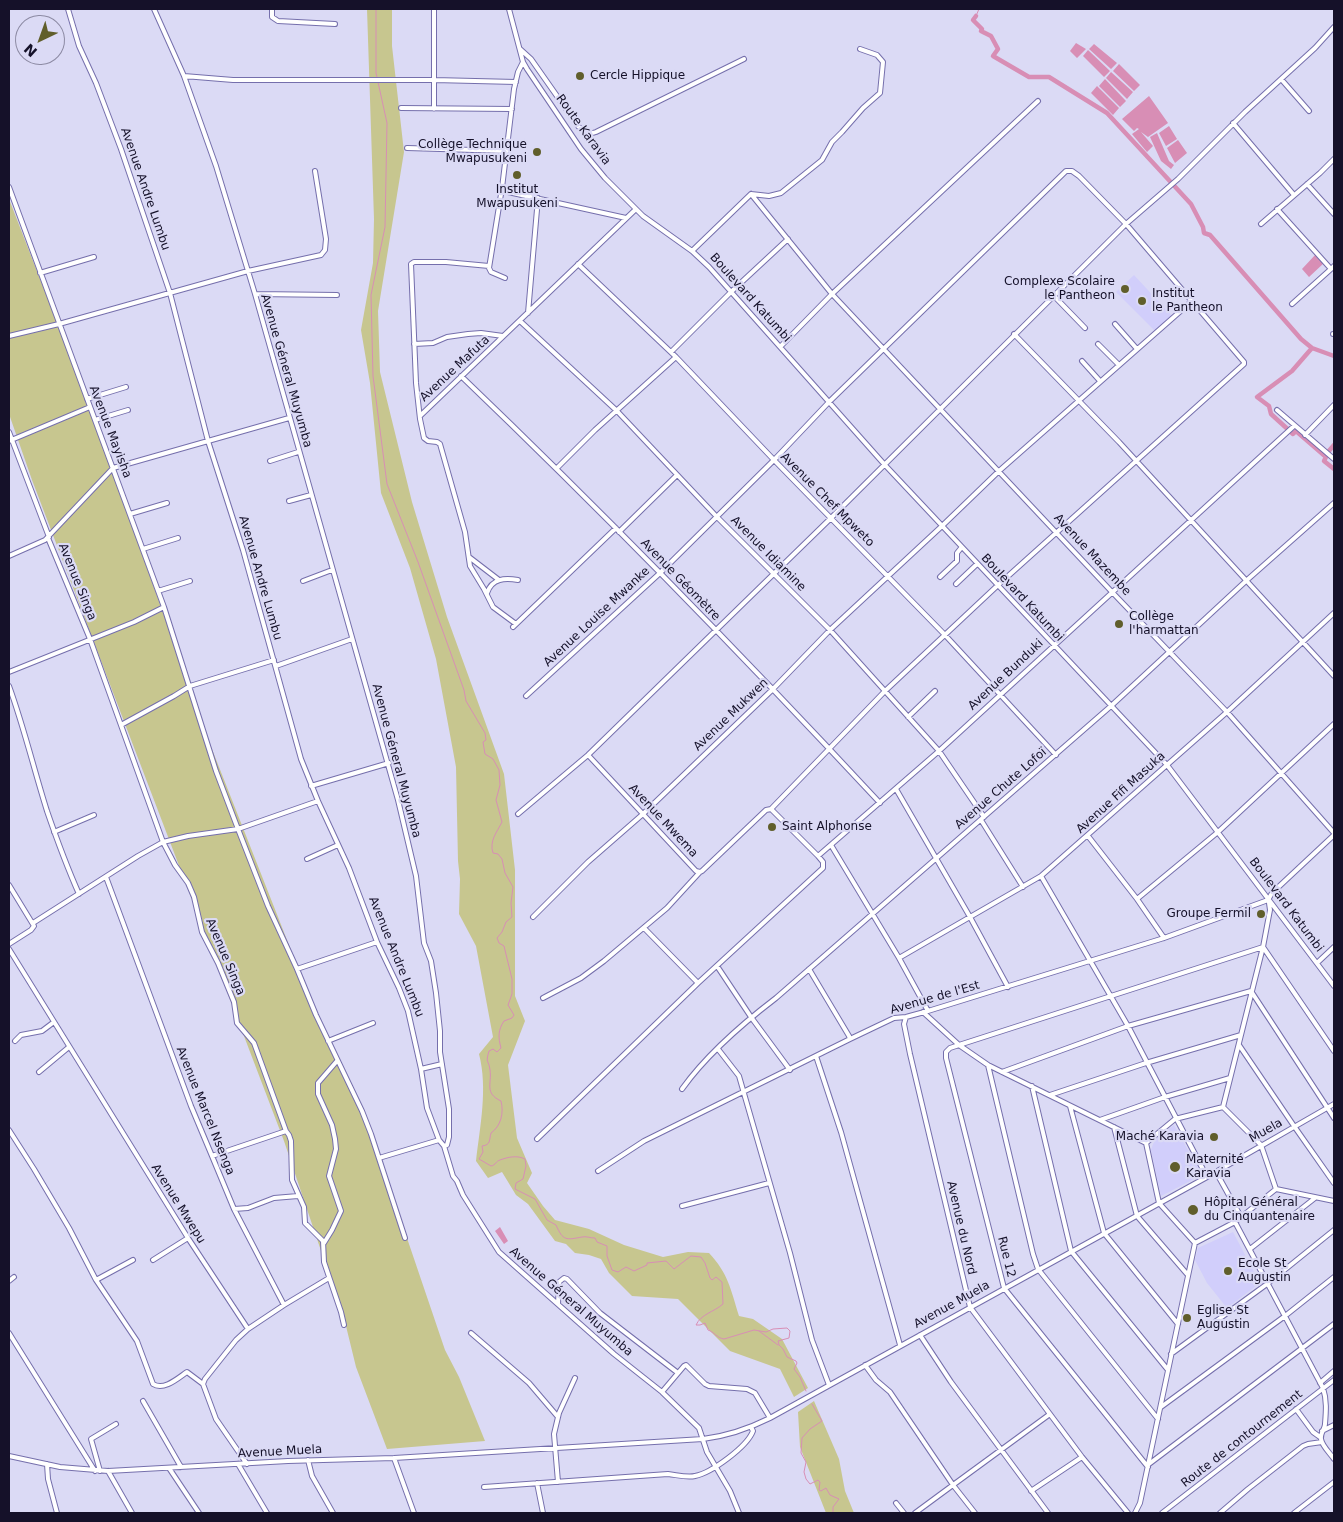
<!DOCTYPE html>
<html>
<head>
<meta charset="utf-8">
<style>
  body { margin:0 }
  #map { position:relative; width:1343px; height:1522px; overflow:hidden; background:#dbdaf5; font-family:"DejaVu Sans",sans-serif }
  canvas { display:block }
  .frame { position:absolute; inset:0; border:10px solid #151129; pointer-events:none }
  .north { position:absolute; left:15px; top:15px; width:50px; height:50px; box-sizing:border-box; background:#dbdaf5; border:1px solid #8c8aa3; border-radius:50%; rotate:222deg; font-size:14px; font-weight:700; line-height:20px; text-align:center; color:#151129 }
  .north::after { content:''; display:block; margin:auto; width:18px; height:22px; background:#605e2b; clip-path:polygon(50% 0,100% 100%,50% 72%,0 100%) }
</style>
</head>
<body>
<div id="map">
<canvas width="1343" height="1522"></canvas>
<div class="frame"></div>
<div class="north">N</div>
</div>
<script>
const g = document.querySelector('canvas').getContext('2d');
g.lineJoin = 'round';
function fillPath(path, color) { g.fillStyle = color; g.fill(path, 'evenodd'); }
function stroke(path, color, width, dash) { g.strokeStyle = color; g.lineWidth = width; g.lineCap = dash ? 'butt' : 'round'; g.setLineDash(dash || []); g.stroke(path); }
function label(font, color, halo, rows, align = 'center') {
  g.font = font + ' "DejaVu Sans",sans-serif'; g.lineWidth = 4.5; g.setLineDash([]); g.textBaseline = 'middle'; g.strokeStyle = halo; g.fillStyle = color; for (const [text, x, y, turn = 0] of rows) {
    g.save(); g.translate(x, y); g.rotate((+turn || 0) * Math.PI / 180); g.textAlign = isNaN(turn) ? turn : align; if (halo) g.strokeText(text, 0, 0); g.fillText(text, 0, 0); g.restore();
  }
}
fillPath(new Path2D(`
  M1134,275L1172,316L1155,331L1116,292Z
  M1174,1125L1202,1175L1161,1196L1151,1150L1153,1144L1159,1136Z
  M1233,1232L1260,1283L1227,1308L1207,1283L1195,1260L1198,1248Z`), '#d1cefb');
fillPath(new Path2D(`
  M367,9H392V46L404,152L378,311L380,372L412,502L447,617L504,774L515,870V996L525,1021L508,1065L517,1138L532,1173L527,1183L543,1206L555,1220L589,1229L624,1245L663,1257L688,1252L709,1253C728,1273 731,1290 739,1316L753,1319L782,1339L808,1388L794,1397L780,1369L730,1351L678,1299L632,1296L609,1273L601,1259L589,1255L575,1253L566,1244L555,1241L528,1204L516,1195L502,1172L488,1178L476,1161C480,1126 488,1089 479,1054L493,1037L476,946L459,914L460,879L458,861L456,767L436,659L410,568L381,493L370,383L361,330L373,263L374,219Z
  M9,199L89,405L208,739L300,973L373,1138L445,1350L459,1377L485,1441L387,1449L356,1367L345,1322L284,1141L32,480L9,414Z
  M814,1401L839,1459L845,1491L854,1513H826L800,1447L798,1412Z`), '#c7c68f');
fillPath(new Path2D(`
  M1076,43L1086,49L1077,58L1070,51Z
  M1094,44L1117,63L1111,69L1089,49Z
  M1088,50L1110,71L1104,77L1083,56Z
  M1119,64L1140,85L1134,91L1113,71Z
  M1111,72L1133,92L1127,99L1106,78Z
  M1105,79L1126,101L1120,107L1099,86Z
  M1097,86L1119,108L1113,115L1091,93Z
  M1149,96L1168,123L1148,137L1141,132L1153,146L1147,152L1132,134L1139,129L1137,128L1134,131L1122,119Z
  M1169,126L1177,139L1166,146L1159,133Z
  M1157,133L1169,161L1174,165L1171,169L1161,161L1150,137Z
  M1178,140L1187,153L1175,163L1167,148Z
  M1316,254L1324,263L1309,277L1302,269Z
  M500,1227L508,1241L504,1244L495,1231Z`), '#d88eb5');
stroke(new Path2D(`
  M376,9V73L387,123L385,227L371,295L373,376L387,484L418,562L464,690L466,701L485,733L486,740L483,742L485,754L493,759L499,770L500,785L496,800L502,822C497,832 489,841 493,853L498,854L502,859L505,873L513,887L511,903L512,917L506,922L502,932L497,938L499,943L504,946L512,979V994L508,1005L514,1015L512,1018L504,1021C498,1030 498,1037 501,1048L497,1052L493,1049L489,1051C485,1064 489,1060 490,1070C492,1084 484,1093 501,1101C504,1113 501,1126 491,1133C489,1140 491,1145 482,1146L483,1152L479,1159L491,1166C496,1165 496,1161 500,1160C508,1157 517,1155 525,1159L526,1166L523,1179L516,1183L515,1189L535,1199L547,1220L556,1225C563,1241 566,1240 582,1237C586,1236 590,1238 595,1238L597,1242L607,1246V1256L612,1270L618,1272L626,1267L634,1271L647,1265V1263L666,1261L674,1269L691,1256L701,1257L705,1263L710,1278L712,1280L716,1277L722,1282L723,1304C714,1312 701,1314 696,1325H700L705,1323L708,1330C714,1332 717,1338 724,1339L754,1330L766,1332L773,1329L787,1328L790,1331L789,1338L778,1341L779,1345L783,1349L787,1357L796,1361L797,1363L794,1369L800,1377L806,1391
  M976,16L979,9
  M759,1331L778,1345
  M812,1404L822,1421L810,1429L802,1438L801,1453L806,1462L804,1472L806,1479L810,1484L818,1480L820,1482L819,1490L821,1491L826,1488L830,1495L839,1499L833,1507V1513`), '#d88eb5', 1);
stroke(new Path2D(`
  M976,16L973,20L982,29L981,31L991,36L998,49L993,56L1029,77H1049L1107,113L1191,204L1203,227L1204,233L1210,235L1301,339L1312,348L1334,356
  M1312,348L1292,371L1257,397L1269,406L1271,414L1293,434L1296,431L1326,457L1324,461L1334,469
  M1326,456L1328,452L1334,445`), '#d88eb5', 4.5);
const minor = new Path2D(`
  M68,9L79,46L96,83L121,149L170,293L208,441L243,550L301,759L318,801L349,868L377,942L399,988L408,1011L421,1069L427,1108L439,1140L444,1146
  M154,9L184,76L216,166L255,294L398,800L416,876L424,943L431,961L436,993L440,1031V1052L449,1109V1137L447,1145L444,1146L453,1176L457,1181L463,1195L499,1252L614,1354L662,1392L699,1428L707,1452L730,1491L739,1513
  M272,9V17L278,21L335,24
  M509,9L523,62L527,69L581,149L605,178L643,216L692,251L709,267L884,464L1167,765L1334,986
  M520,49L531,59L578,126C583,132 588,135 596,132L744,59
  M523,62L518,72L514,89L502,188L508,192L626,218
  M184,76L233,80H434L516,82
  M1281,79L1309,111
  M401,108L512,109
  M434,109V9
  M1233,123L1294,195
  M407,148L507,151
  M1307,184L1334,214
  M9,187L164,607L216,771L238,829L268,906L297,969L316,1015L362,1111L371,1134L405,1238
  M502,188L489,268L491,272L505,278
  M751,194L832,294L1112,592L1227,712L1334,833
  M751,194L769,196L781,193L822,160L832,142L842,132L863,108L880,93L883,62L877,55L860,49
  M1277,209L1331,269L1334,266
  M1261,224L1320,173L1334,159
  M692,251L751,194
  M578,264L676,357L774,460L945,635L1056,755
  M489,266L446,262H414L411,264L416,383L420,419L424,438L428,441L437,442L440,444L465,532L470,566L484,589L493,607L516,624
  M40,273L94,257
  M255,294L337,295
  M1054,296L1085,328
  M1292,304L1331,269
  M528,313L538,198
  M520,321L617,411L717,517L830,630L939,751L984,817
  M1115,324L1137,349
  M1014,334L1119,442L1334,676
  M1333,334H1334
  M9,336L59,324L248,271L321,255L325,250L326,239L315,171
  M414,344L433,343L447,337L468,334L481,333L503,336
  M1098,344L1119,365
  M781,346L832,294L1038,101
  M671,352L732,291L788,239
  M1082,361L1100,381
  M461,376C605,514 744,657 880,803
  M87,399L126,387
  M1277,410L1334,459
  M420,416L636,209
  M95,420L128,410
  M9,432L49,537
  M1305,435L1334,405
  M9,441L90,407
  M270,461L298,452
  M557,468L595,430L676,357
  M289,501L311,495
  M130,514L167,503
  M619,532L677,475
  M48,538L90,639L163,842L175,865L188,883L194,897L202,932L218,963L234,1002L237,1023L254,1043L286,1131L289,1135L291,1141L292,1180L304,1207L305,1223L323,1241L324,1262L341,1312L344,1325
  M143,549L178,538
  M9,556L45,540L113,468L289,418
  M469,557L499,580
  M940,577L957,561V553L961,548
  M303,581L332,570
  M956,584L977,564
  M158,591L190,581
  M487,593C492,578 505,578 518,580
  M513,627L616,528
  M276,666L352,639
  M9,672L134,622L164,607
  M9,686C24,727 34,770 47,811C57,840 67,867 79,894
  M526,696L660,573L774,460L829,402L1066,171H1072L1079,176L1126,224L1244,362V364L997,586L885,691L771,809L766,810L702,871L700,872L667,908L604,961L581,978L543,998
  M908,717L935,691
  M121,725L174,696L190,686L274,660
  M588,755L696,871L700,872
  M311,786L389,763
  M896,789L970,917L1008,987
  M518,814L588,755L831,518L1126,224L1178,179L1245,112L1315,48L1334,27
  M981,820L1023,887
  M54,832L94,815
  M1088,836L1137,899L1164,938
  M831,845L899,958L928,1011
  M818,856L939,751L1294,426
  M307,859L338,845
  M1041,876L1128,1026L1207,1177
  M106,877L191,1106L212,1156L234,1209L284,1305
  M9,885L34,926L31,930L9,944
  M1137,899L1218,832L1334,724
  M1268,900L1272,893L1334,835
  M533,917L588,862L643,814L773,689L830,630L942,526L999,471L1192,301
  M33,923L138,856L163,842L188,836L238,829L318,801
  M644,928L698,983
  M9,949L188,1238L248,1329
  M899,958L1041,876L1227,712L1334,613
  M1317,963L1334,947
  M717,966L751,1017L790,1070
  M297,969L377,942
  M809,969L849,1036L850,1039
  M923,1012L959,1045L988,1065L1146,1143
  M906,1017L904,1024L910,1054L970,1307L1082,1457L1128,1513
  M15,1041L21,1035L42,1031L54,1022
  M328,1041L373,1023
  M1239,1045L1294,1126L1334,1183
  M718,1049L739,1076L790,1253L812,1340L829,1385
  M816,1056L841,1132L900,1345
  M988,1065L1033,1254L1038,1269L1158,1419
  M421,1069L442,1064
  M39,1072L69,1047
  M1002,1072L1128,1026L1251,991L1334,1118
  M1032,1086L1071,1251L1168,1370
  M682,1089C707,1054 742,1024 776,998L1111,706L1247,580L1334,503
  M1050,1095L1146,1063L1241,1035
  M1070,1106L1104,1233L1178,1324
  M1223,1107L1261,1145L1276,1189L1235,1222L1195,1243L1159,1203L1146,1143L1175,1119Z
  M1223,1107L1263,947L1270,910L1269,903
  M1100,1120L1165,1097L1230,1078
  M1114,1127L1137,1216L1187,1274
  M9,1130L34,1169L69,1228L96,1280L137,1341L153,1384C164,1391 178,1378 187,1372L203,1384
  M537,1139L698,983L823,868V862L818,856L771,809
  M212,1156L286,1131
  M379,1158L439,1140
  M598,1171L644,1141L850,1039L894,1018L906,1017L928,1011L1164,938L1268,900
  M1216,1172L1241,1217
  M1276,1189L1334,1201
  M682,1206L769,1183
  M234,1209L248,1208L274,1198L298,1196
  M1235,1222L1323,1388C1327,1400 1326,1412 1325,1424C1325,1429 1320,1433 1321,1439C1322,1446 1330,1453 1334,1459
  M324,1243L332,1230L341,1211L329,1176L336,1149L335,1139L332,1125L318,1094V1083L337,1061
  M1250,1249L1315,1198
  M153,1260L188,1238
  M96,1280L133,1260
  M9,1281L14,1277
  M558,1304L559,1282L564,1278L567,1279L600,1313L678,1373
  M9,1333L95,1471
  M471,1333L529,1383L558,1417
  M920,1335L951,1382L1048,1513
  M1171,1354L1267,1284L1334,1230
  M865,1365L876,1380L890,1392L953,1485L1050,1414
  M1320,1383L1334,1371
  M662,1392L684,1366L686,1365L705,1384L709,1386L747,1389L755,1393L770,1418
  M143,1401L181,1467
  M1161,1407L1285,1316L1334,1277
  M1296,1409L1313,1432L1320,1437
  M1322,1431L1334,1425
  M9,1456L60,1467L108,1471L288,1461L394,1458L703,1439C727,1436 748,1429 770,1418L1207,1177L1334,1104
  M394,1458L414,1513
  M308,1460L312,1476L333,1513
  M47,1464L48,1479L57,1513
  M238,1464L267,1513
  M247,1464L216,1419L203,1384L205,1379L236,1340L248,1329L284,1305L329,1278
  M1149,1464L1334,1324
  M1148,1467L1004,1288L946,1058V1052L950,1048L959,1045L1263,947L1334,1051
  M169,1468L199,1513
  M100,1471L91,1439L116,1424
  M108,1471L132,1513
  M558,1482L554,1434L559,1413L575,1378
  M537,1483L543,1513
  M484,1487L668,1474C677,1475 687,1478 695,1476C711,1473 747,1447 753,1431L751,1427
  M1031,1491L1082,1457
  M896,1503L904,1513
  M915,1513L953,1485L975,1513
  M1135,1513L1140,1503L1195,1243
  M1162,1513L1334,1380
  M1220,1513L1248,1489L1303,1446L1308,1444L1322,1442
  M1294,1513L1334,1482`);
stroke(minor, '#756fac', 6);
stroke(minor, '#fff', 4);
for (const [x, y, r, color] of [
  [580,76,5,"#605e2b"],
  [537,152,5,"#605e2b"],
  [517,175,5,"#605e2b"],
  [1125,289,5,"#605e2b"],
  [1142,301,5,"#605e2b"],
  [1119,624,5,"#605e2b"],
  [772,827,5,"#605e2b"],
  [1261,914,5,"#605e2b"],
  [1214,1137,5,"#605e2b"],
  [1175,1167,6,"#605e2b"],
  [1193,1210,6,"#605e2b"],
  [1228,1271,5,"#605e2b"],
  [1187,1318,5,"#605e2b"]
]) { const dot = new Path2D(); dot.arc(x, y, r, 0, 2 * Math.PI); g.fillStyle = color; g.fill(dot); stroke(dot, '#dbdaf5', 2); }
label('12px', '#151129', '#dbdaf5', [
  ["Cercle Hippique",590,76],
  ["Collège Technique",527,145,"right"],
  ["Mwapusukeni",527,159,"right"],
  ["Institut",517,190,"center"],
  ["Mwapusukeni",517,204,"center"],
  ["Complexe Scolaire",1115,282,"right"],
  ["le Pantheon",1115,296,"right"],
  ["Institut",1152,294],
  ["le Pantheon",1152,308],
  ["Collège",1129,617],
  ["l'harmattan",1129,631],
  ["Saint Alphonse",782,827],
  ["Groupe Fermil",1251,914,"right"],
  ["Maché Karavia",1204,1137,"right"],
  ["Maternité",1186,1160],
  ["Karavia",1186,1174],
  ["Hôpital Général",1204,1203],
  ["du Cinquantenaire",1204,1217],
  ["Ecole St",1238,1264],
  ["Augustin",1238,1278],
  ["Eglise St",1197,1311],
  ["Augustin",1197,1325]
], 'left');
label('12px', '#151129', '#dbdaf5', [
  ["Route Karavia",583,130,54],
  ["Avenue Andre Lumbu",145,189,71],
  ["Boulevard Katumbi",750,298,48],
  ["Avenue Mafuta",455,369,-43],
  ["Avenue Géneral Muyumba",286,371,74],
  ["Avenue Mayisha",110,432,69],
  ["Avenue Chef Mpweto",827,500,45],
  ["Avenue Idiamine",768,554,45],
  ["Avenue Mazembe",1092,555,47],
  ["Avenue Andre Lumbu",260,578,74],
  ["Avenue Géomètre",680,580,46],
  ["Avenue Singa",77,582,68],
  ["Boulevard Katumbi",1022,598,47],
  ["Avenue Louise Mwanke",597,617,-43],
  ["Avenue Bunduki",1006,675,-43],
  ["Avenue Mukwen",731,715,-44],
  ["Avenue Géneral Muyumba",396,761,75],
  ["Avenue Chute Lofoï",1001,789,-41],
  ["Avenue Fifi Masuka",1121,793,-42],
  ["Avenue Mwema",663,821,47],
  ["Boulevard Katumbi",1286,905,53],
  ["Avenue Singa",225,957,67],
  ["Avenue Andre Lumbu",396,957,68],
  ["Avenue de l'Est",935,998,-16],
  ["Avenue Marcel Nsenga",205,1111,68],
  ["Muela",1266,1131,-30],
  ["Avenue Mwepu",178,1204,58],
  ["Avenue du Nord",961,1228,77],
  ["Rue 12",1006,1257,76],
  ["Avenue Géneral Muyumba",571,1302,41],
  ["Avenue Muela",952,1305,-29],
  ["Route de contournement",1242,1439,-38],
  ["Avenue Muela",280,1452,-3]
]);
</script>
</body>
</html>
